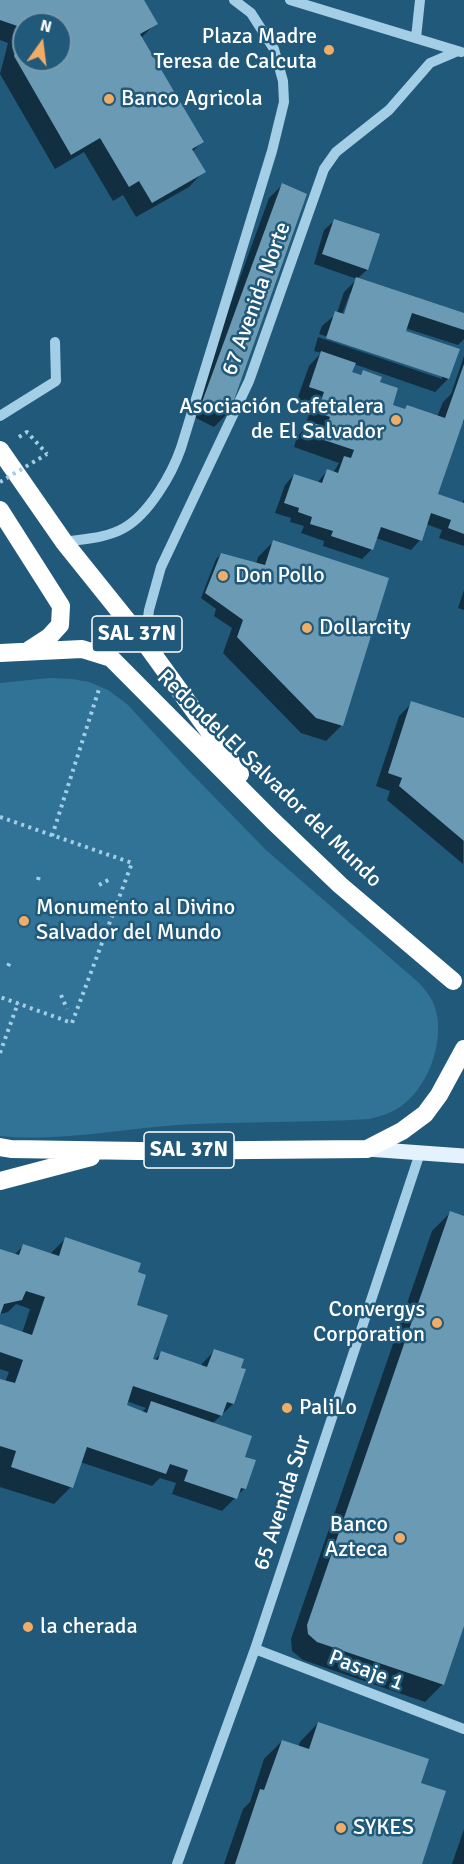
<!DOCTYPE html>
<html>
<head>
<meta charset="utf-8">
<style>
  body { margin:0 }
  #map { position:relative; width:464px; height:1864px; overflow:hidden; background:#21597a; font-family:Signika,sans-serif }
  canvas { display:block }
  .north { position:absolute; left:12px; top:12px; width:60px; height:60px; box-sizing:border-box; background:#21597a; border:2px solid #7a9baf; border-radius:50%; rotate:14deg; font-size:16px; font-weight:700; line-height:24px; text-align:center; color:#fff }
  .north::after { content:''; display:block; margin:auto; width:21px; height:27px; background:#f1ad65; clip-path:polygon(50% 0,100% 100%,50% 72%,0 100%) }
</style>
</head>
<body>
<div id="map">
<canvas width="464" height="1864"></canvas>
<div class="north">N</div>
</div>
<script>
const g = document.querySelector('canvas').getContext('2d');
g.lineJoin = 'round';
function fillPath(path, color) { g.fillStyle = color; g.fill(path, 'evenodd'); }
function stroke(path, color, width, dash) { g.strokeStyle = color; g.lineWidth = width; g.lineCap = dash ? 'butt' : 'round'; g.setLineDash(dash || []); g.stroke(path); }
function label(font, color, halo, rows, align = 'center') {
  g.font = font + ' Signika,sans-serif'; g.lineWidth = 5; g.setLineDash([]); g.textBaseline = 'middle'; g.strokeStyle = halo; g.fillStyle = color; for (const [text, x, y, turn = 0] of rows) {
    g.save(); g.translate(x, y); g.rotate((+turn || 0) * Math.PI / 180); g.textAlign = isNaN(turn) ? turn : align; if (halo) g.strokeText(text, 0, 0); g.fillText(text, 0, 0); g.restore();
  }
}
fillPath(new Path2D(`
  M49,678L72,679L89,682L108,690L127,704L187,769L266,850L419,983C426,991 434,1000 436,1011C444,1042 429,1084 404,1104C394,1112 382,1116 370,1119C306,1123 242,1121 178,1125C119,1129 59,1142 0,1136V683Z`), '#317396');
fillPath(new Path2D(`
  M0,0H142L156,23L141,38L202,142L192,152L204,171L189,187L136,217L123,195L113,201L84,152L55,169L0,74L8,43L0,40ZM24,24H60V60H24Z
  M282,185L305,195L227,414L214,427L190,415L269,198Z
  M334,221L378,235L367,270L357,279L464,315V339L458,345L405,328L404,332L448,379L435,392L354,364L351,373L359,376L363,372L378,383L391,406L437,417L443,402L451,394L464,356V422L461,421L436,495L462,504L464,499V546L439,538L442,530L426,524L420,540L411,550L376,538L372,549L362,559L323,546L324,541L301,533L304,526L290,522L291,518L275,513L285,485L294,475L317,483L327,471L333,473L339,463L294,447L297,437L307,426H305L312,406L297,400L309,366L321,353L314,351L318,337L442,379V375L319,334L322,326L337,313L344,292L357,279L314,264L324,230ZM350,293H353L343,321L340,320Z
  M274,541L387,579L341,726L326,741L301,733L223,653L232,628L214,616L216,609L201,598L216,559L221,554L256,564L258,557Z
  M464,590V610L458,608Z
  M412,703L464,720L463,864L387,800L390,791L376,786L399,716Z
  M450,1213L464,1217V1621L443,1684L425,1702L303,1660L292,1651L291,1639L432,1231Z
  M66,1238L136,1273L135,1306L151,1359L154,1360L162,1353L200,1366L214,1351L233,1404L212,1424L243,1458L244,1489L222,1511L172,1494L176,1483L160,1478L152,1486L80,1462L71,1487L54,1504L0,1487V1380L5,1382L9,1372L0,1369V1325L22,1333L30,1309L16,1304L8,1312L0,1314V1251L14,1255L23,1246L50,1254ZM126,1401L146,1408L142,1412L125,1406Z
  M318,1723L420,1784V1864H224L243,1809L250,1802L264,1759L282,1741L298,1747L300,1742Z
  M464,1829V1864H452Z`), '#0007');
fillPath(new Path2D(`
  M0,0H144L158,24L140,34L204,142L192,149L206,172L152,203L139,181L129,187L100,138L71,155L14,56L23,28L0,20ZM24,24H60V60H24Z
  M282,183L307,194L229,414L202,402Z
  M334,219L380,234L368,270L322,254Z
  M356,277L464,313V330L412,313L406,331L460,349L449,379L326,338L335,311L344,314Z
  M321,351L356,363L352,372L361,375L363,370L382,377L380,382L398,388L393,405L405,409L407,405L445,418L464,364V419L438,494L464,503V534L448,528L451,520L431,513L422,541L381,527L373,550L331,536L333,531L310,524L312,517L298,512L299,508L284,503L294,474L322,483L327,469L338,473L344,456L351,458L354,450L306,434L310,422L326,427L330,417L317,412L324,392L309,387Z
  M273,540L389,578L343,726L316,718L237,637L243,620L205,593L221,553L265,565Z
  M411,701L464,718V841L399,786L402,778L388,773Z
  M450,1211L464,1216V1626L444,1685L317,1642L308,1634L307,1625Z
  M65,1237L141,1263L138,1272L146,1275L137,1305L168,1315L153,1359L158,1360L161,1351L207,1367L214,1349L244,1359L241,1368L246,1369L234,1404L227,1402L222,1416L133,1386L127,1405L147,1413L151,1401L252,1436L245,1457L256,1460L246,1489L241,1488L237,1499L184,1481L188,1470L170,1464L166,1474L87,1447L73,1488L11,1467L16,1451L0,1446V1379L15,1383L23,1360L0,1352V1324L32,1335L45,1297L26,1291L22,1300L4,1304L0,1315V1249L19,1255L23,1244L59,1256Z
  M318,1722L429,1759L421,1783L446,1791L422,1864H235L260,1789L264,1790L282,1740L309,1749Z`), '#6b9ab4');
stroke(new Path2D(`
  M19,437L27,432L47,454
  M0,817L132,863L72,1023L0,997
  M52,836L100,686
  M38,880L39,876
  M99,885L112,878
  M65,935L69,937
  M8,966L10,962
  M61,995L67,1009
  M0,1053L18,1003`), '#a3cee5', 4, [3, 4.5]);
stroke(new Path2D(`
  M290,0L461,52
  M416,38L420,0
  M0,416L56,381L55,342
  M64,542C83,539 107,538 124,528C149,514 172,474 181,448L272,151L284,102L283,81L274,49L251,13L234,0
  M145,642L149,610L161,567L249,381L324,169L336,152L389,110L430,63L458,51
  M255,1649L464,1729
  M177,1864L255,1649L420,1153`), '#a3cee5', 10);
stroke(new Path2D(`
  M367,1149L464,1156`), '#e4f2fd', 15);
stroke(new Path2D(`
  M0,450L64,542L145,643L240,774
  M0,510L61,606L60,625L49,637L29,650
  M0,653L82,649L111,658L272,820L340,885L453,981
  M0,1147L11,1149L139,1151L367,1149L402,1131L425,1114L439,1095L464,1049
  M0,1181L91,1157`), '#fff', 18);
stroke(new Path2D(`
  M0,482L47,454`), '#a3cee5', 4, [3, 4.5]);
for (const [x, y, r, color] of [
  [329,50,6,"#f1ad65"],
  [109,99,6,"#f1ad65"],
  [396,420,6,"#f1ad65"],
  [223,576,6,"#f1ad65"],
  [307,628,6,"#f1ad65"],
  [24,921,6,"#f1ad65"],
  [437,1323,6,"#f1ad65"],
  [287,1408,6,"#f1ad65"],
  [400,1538,6,"#f1ad65"],
  [28,1627,6,"#f1ad65"],
  [341,1828,6,"#f1ad65"]
]) { const dot = new Path2D(); dot.arc(x, y, r, 0, 2 * Math.PI); g.fillStyle = color; g.fill(dot); stroke(dot, '#21597a', 2); }
for (const [x, y, w] of [
  [137,634,90],
  [189,1150,90]
]) { const box = new Path2D(); box.roundRect(x - w / 2, y - 18, w, 36, 4.5); g.fillStyle = '#21597a'; g.fill(box); stroke(box, '#fff', 1.5); }
label('bold 21px', '#fff', null, [
  ["SAL 37N",137,634],
  ["SAL 37N",189,1150]
]);
label('22px', '#fff', '#21597a', [
  ["Plaza Madre",317,37,"right"],
  ["Teresa de Calcuta",317,62,"right"],
  ["Banco Agricola",121,99],
  ["Asociación Cafetalera",384,407,"right"],
  ["de El Salvador",384,432,"right"],
  ["Don Pollo",235,576],
  ["Dollarcity",319,628],
  ["Monumento al Divino",36,908],
  ["Salvador del Mundo",36,933],
  ["Convergys",425,1310,"right"],
  ["Corporation",425,1335,"right"],
  ["PaliLo",299,1408],
  ["Banco",388,1525,"right"],
  ["Azteca",388,1550,"right"],
  ["la cherada",40,1627],
  ["SYKES",353,1828]
], 'left');
label('22px', '#fff', '#21597a', [
  ["67 Avenida Norte",257,299,-70],
  ["Redondel El Salvador del Mundo",269,779,44],
  ["65 Avenida Sur",283,1503,-72],
  ["Pasaje 1",366,1671,21]
]);
</script>
</body>
</html>
